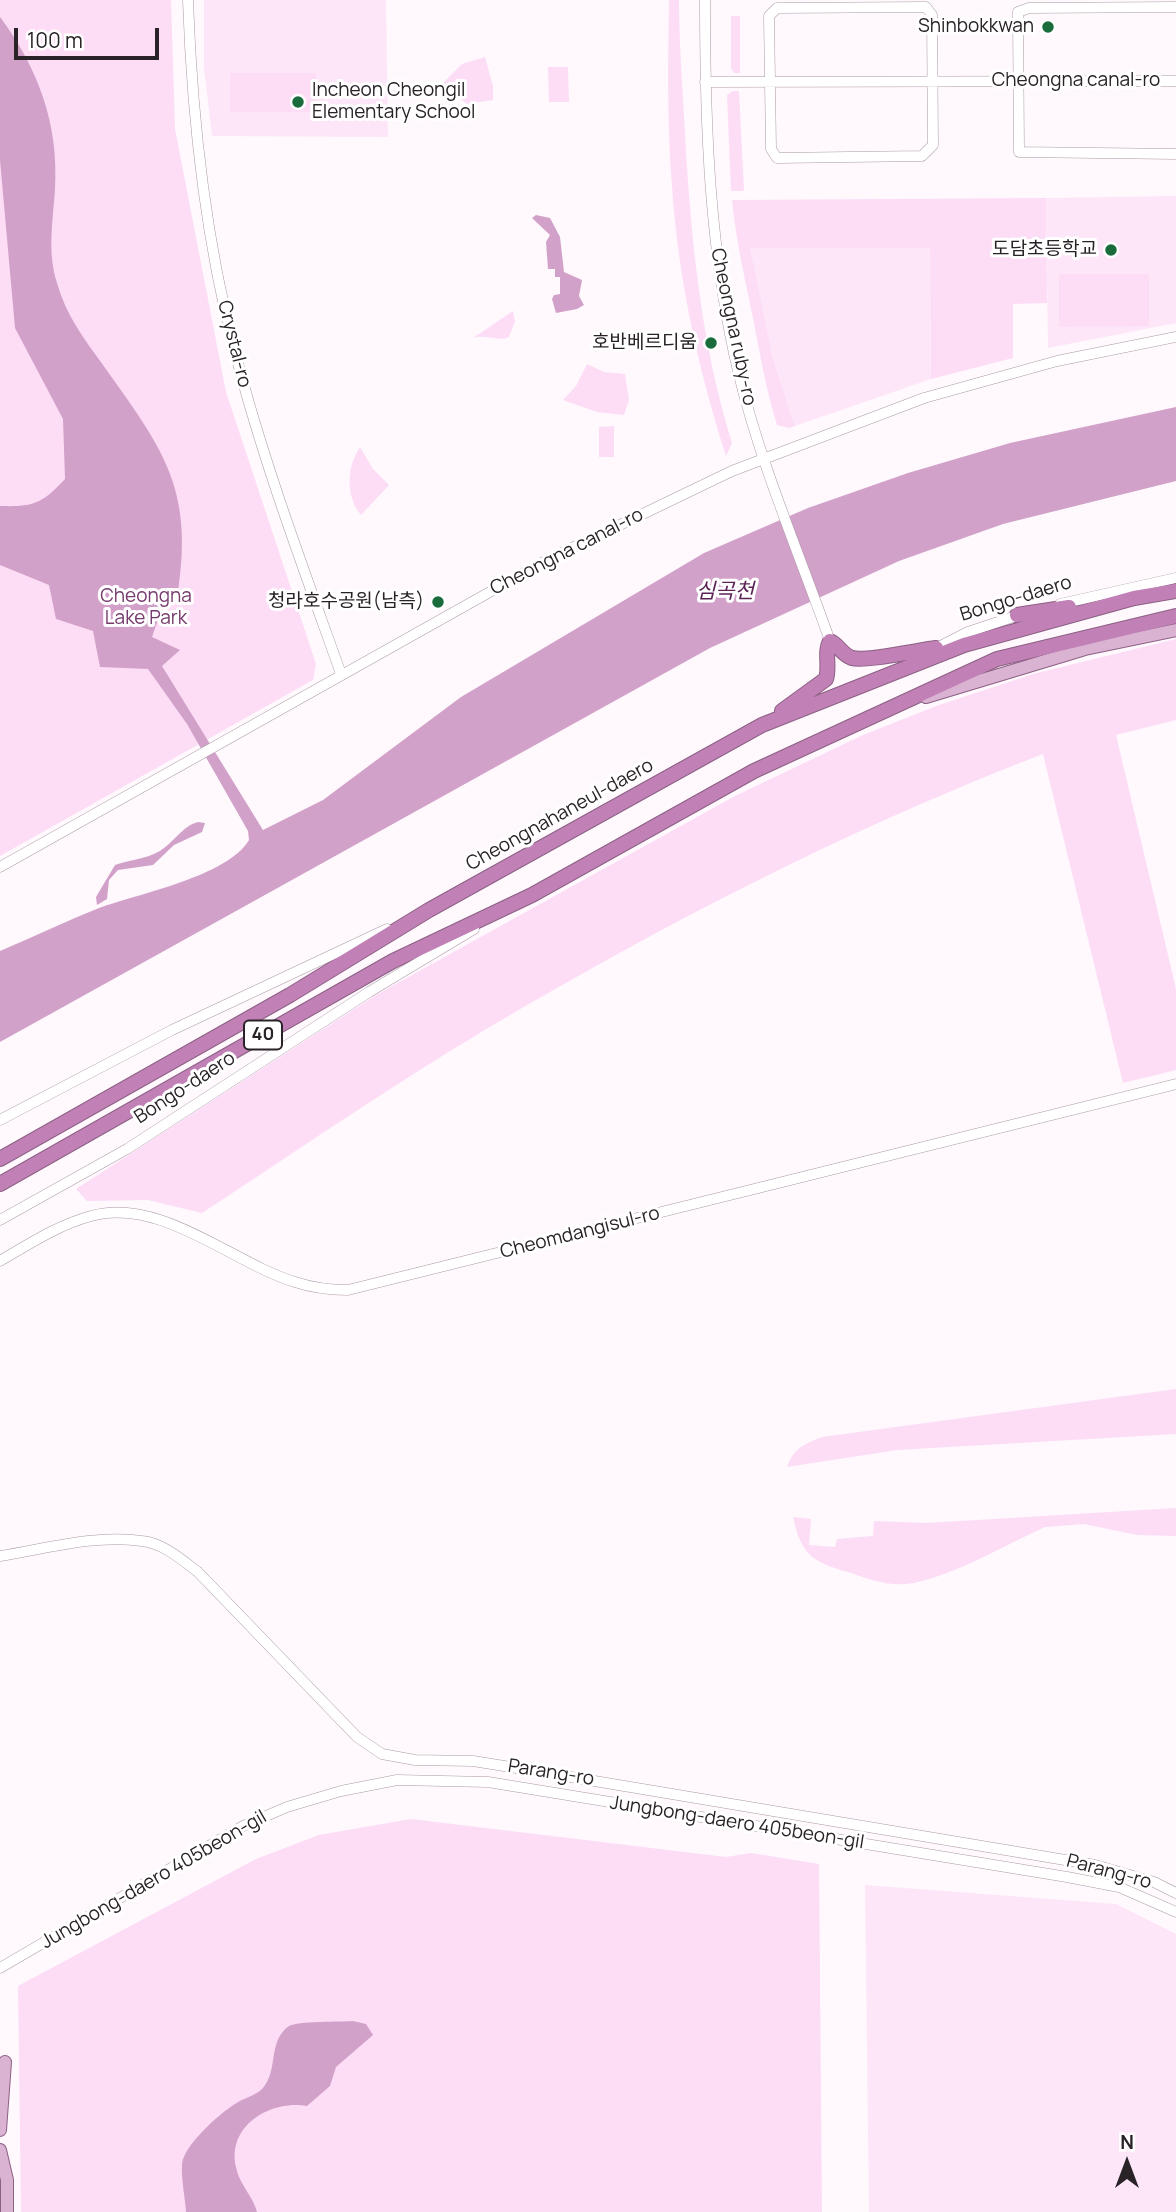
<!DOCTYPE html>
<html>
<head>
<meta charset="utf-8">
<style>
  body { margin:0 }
  #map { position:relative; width:1176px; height:2212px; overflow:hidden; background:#fff8fd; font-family:Manrope,sans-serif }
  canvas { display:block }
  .north { position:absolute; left:1092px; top:2128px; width:70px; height:70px; -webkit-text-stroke:5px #fff; paint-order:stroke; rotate:0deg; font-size:19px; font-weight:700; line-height:28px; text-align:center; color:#292328 }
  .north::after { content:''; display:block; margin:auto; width:24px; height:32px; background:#292328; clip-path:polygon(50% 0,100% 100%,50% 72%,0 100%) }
  .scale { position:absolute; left:14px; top:28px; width:145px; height:32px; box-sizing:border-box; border:4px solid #292328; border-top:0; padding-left:9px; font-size:21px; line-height:24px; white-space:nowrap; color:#292328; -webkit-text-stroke:5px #fff; paint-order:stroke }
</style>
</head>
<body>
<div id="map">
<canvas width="1176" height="2212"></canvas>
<div class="north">N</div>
<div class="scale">100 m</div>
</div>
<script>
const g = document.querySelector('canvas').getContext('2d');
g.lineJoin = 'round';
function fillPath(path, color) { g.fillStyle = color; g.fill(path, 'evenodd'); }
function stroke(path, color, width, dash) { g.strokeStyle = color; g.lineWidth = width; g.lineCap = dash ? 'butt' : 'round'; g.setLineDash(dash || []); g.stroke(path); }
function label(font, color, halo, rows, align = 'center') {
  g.font = font + ' Manrope,"Noto Sans KR",sans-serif'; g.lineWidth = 6; g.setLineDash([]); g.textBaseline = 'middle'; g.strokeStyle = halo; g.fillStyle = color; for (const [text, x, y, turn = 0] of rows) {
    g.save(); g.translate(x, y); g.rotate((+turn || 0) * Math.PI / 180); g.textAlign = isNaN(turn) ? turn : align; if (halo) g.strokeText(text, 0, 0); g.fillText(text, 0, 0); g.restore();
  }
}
fillPath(new Path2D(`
  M204,0H386L388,137L212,136L204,68Z
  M1176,196V323L1048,348L1046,198Z
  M749,248H930L931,379L795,426L773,359Z
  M865,1885L1116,1904L1176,1934V2212H869Z`), '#fee6f9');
fillPath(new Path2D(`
  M0,0H171L175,129L226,392L316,664L313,680L0,856Z
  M669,0H679C679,40 682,78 684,117C690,227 699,337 732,443L726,456C698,368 678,278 672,186C667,125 668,62 669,0Z
  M731,16H740V73H734L731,68Z
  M485,57L493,86V100L467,104L442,84L462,64Z
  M548,67H568L569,102H549Z
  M230,73H316L317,112H230Z
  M733,91H739L744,191H731L727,95Z
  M1046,198L1047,303L1013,304V358L931,379L930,248H750L773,359L795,426L789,428L777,425C766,389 760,355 753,318C745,279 736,241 732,200Z
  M1059,274H1149V326L1059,327Z
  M513,311L515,321L509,337C499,342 487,334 473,338Z
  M587,364L604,372L625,374L629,400L624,415L597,412L563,400L576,386Z
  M614,426V457H599V427Z
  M360,447L373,469L389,485L361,515C345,496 347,466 360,447Z
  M1176,639V720L1116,735L1176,989V1070L1123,1083L1043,754C841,831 640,936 455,1048C369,1101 286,1158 202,1213L148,1200L87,1201L76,1189L376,995L735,796L863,735L939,705L1033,674Z
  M1176,1389V1434L897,1450L787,1467C794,1448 804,1444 822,1437Z
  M1176,1508V1536L1137,1535L1084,1524L1045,1527C1007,1544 946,1580 906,1584C886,1586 866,1578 848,1572C812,1562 801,1554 793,1517L811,1519L809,1545L835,1547L837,1539L873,1536L874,1521L927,1523Z
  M411,1819L726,1857L751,1853L819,1864L822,2212H21L18,1986L256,1859L319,1835Z`), '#fdddf6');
fillPath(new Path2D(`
  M0,17C38,68 59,124 55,189C53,222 47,251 57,283C66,315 84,339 103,365C162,448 194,487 178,592L168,590L152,637L180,650L162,666L263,830L323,800L461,697L704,553L808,508L908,473L1010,443L1176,407V481L1003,524L899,561L710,648L0,1042V951C33,937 66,921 99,908C138,894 228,876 249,840L248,831L187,724L148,669L100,667L93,631L56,619L49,585L0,565V506C33,507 42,504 65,479L63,419L15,328L0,160Z
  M536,215L550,218L560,237L564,272L582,280L579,296L584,305L577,309L556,313L552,299L554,295L560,294V277H555V269H548L546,242L550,235L532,218Z
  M198,822L205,823L202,832L174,845L153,865L118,870L109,880L107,899L97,905L96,897L115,865C129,860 146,859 158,852C173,844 182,826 198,822Z
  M353,2021L366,2024L373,2035L336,2067L330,2086L307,2106C271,2100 227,2125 236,2167C239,2184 253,2196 257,2212H186C185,2197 181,2179 182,2164C184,2145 219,2114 235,2104C243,2098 256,2096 263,2088C279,2069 267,2042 289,2026C297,2021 341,2022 353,2021Z`), '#d2a1c9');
const minor = new Path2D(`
  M188,0C192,118 205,237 235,352C263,461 303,567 341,674
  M705,0C705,126 709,251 739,375C761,465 799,553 830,641
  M926,7L932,15L933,145L922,156L777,158L771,149L769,16L777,8Z
  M1176,7L1029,8L1018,12L1019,152L1176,154
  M705,82L1176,81
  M1060,604L1176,578
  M933,650L968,632L1022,614
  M0,867L545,561L732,471L924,398L1057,361L1176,337
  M0,1120L172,1030L387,929
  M0,1220L127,1149L369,992L474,929
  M0,1261C29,1244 58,1225 91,1216C160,1196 234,1264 295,1282C313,1288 330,1290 348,1290L1176,1084
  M0,1556C45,1549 96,1534 142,1541C163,1543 182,1560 198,1572L357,1737L382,1754L415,1760L473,1761L529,1770L1095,1865L1154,1882L1176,1893
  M0,1968L243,1826L287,1807L341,1791L397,1780L488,1782L1067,1877L1119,1887L1176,1912`);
const major = new Path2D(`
  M926,697L1085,649L1176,630
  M0,2130L5,2062
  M0,2150L7,2180V2212`);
const highway = new Path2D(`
  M1017,615L1069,607
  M782,711L826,679C830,667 824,652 830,641C839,645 842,655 852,658C865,662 918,650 936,648
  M0,1159L290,995L429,910L762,725L964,645L1134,598L1176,591
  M0,1184L393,961L532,895L754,771L997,659L1176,616`);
stroke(minor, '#ab9aa7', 11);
stroke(major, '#8c6084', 14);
stroke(highway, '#8c6084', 16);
stroke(minor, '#fff', 10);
stroke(major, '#dab3d3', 12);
stroke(highway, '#c181b6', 14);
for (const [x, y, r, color] of [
  [1048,27,7,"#1b6c3d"],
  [298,102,7,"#1b6c3d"],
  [1111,250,7,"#1b6c3d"],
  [711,343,7,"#1b6c3d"],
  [438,602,7,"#1b6c3d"]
]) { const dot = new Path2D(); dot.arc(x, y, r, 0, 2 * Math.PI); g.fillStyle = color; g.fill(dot); stroke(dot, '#fff', 2.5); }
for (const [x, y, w] of [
  [263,1035,38]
]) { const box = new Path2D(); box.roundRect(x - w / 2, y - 14.5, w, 29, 5); g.fillStyle = '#fff'; g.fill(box); stroke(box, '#292328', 2); }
label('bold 18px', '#292328', null, [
  ["40",263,1035]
]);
label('19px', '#292328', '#fff', [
  ["Shinbokkwan",1034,27],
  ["Incheon Cheongil",312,91,"left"],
  ["Elementary School",312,113,"left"],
  ["도담초등학교",1097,250],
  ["호반베르디움",697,343],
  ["청라호수공원(남측)",424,602]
], 'right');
label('19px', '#292328', '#fff', [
  ["Cheongna canal-ro",1076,81],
  ["Cheongna ruby-ro",733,327,78],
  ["Crystal-ro",234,344,76],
  ["Cheongna canal-ro",567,552,-27],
  ["Bongo-daero",1016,599,-17],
  ["Cheongnahaneul-daero",560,815,-29],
  ["Bongo-daero",185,1088,-33],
  ["Cheomdangisul-ro",580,1233,-14],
  ["Parang-ro",551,1773,9],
  ["Jungbong-daero 405beon-gil",737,1823,9],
  ["Parang-ro",1109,1872,15],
  ["Jungbong-daero 405beon-gil",154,1880,-30]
]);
label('19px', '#763a6d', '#fff', [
  ["Cheongna",146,597],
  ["Lake Park",146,619]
]);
label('italic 21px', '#5c2255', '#fff', [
  ["심곡천",725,592]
]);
</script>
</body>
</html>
